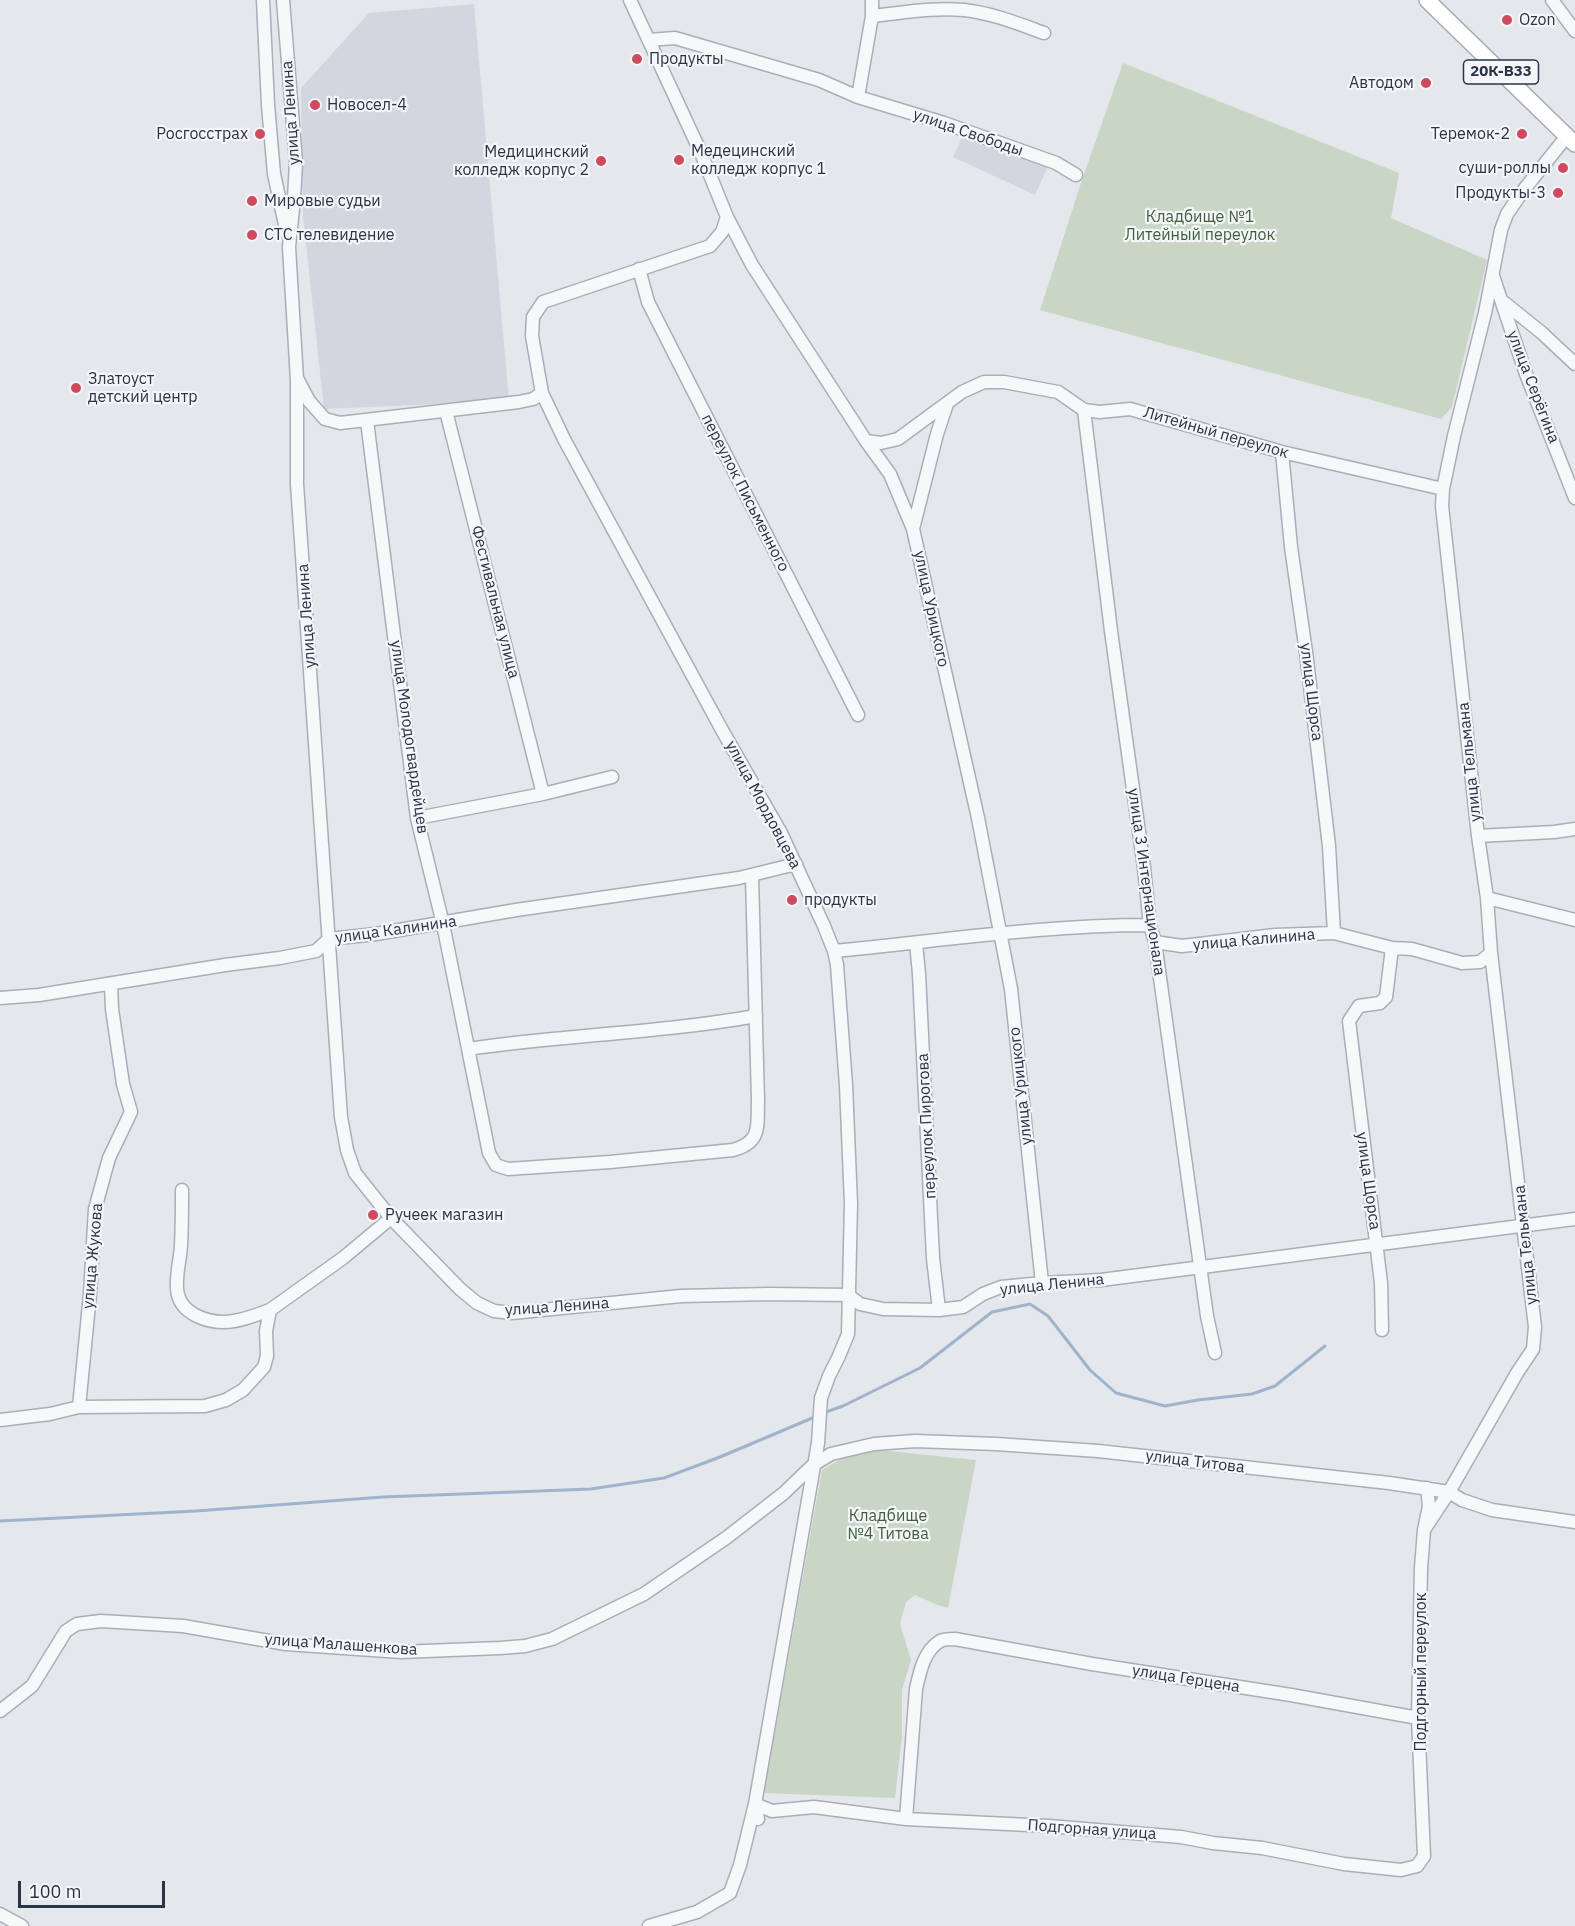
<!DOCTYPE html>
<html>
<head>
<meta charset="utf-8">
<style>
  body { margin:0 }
  #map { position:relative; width:1575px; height:1926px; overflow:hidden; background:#e4e7ec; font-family:"IBM Plex Sans",sans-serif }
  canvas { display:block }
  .scale { position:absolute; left:18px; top:1881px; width:147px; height:27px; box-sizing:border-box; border:3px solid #2b3445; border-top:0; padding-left:8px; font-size:18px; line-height:21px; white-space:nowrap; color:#2b3445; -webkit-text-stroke:4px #f4f6f9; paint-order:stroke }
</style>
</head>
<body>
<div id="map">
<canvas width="1575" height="1926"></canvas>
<div class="scale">100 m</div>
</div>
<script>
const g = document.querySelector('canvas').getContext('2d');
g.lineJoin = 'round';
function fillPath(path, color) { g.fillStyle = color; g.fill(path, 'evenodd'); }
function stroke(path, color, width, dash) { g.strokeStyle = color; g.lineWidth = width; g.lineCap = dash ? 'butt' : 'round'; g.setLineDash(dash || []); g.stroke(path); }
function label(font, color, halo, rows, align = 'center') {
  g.font = font + ' "IBM Plex Sans",sans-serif'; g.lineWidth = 4.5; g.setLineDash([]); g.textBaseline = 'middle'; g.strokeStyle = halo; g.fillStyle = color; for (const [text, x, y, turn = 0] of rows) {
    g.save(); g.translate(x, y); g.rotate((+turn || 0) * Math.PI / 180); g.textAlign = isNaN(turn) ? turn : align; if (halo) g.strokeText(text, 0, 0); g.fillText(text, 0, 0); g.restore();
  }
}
fillPath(new Path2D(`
  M474,4L509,401L324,409L303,216L301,88L369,13Z
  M968,125L1050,162L1035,195L953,157Z`), '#d2d6de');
fillPath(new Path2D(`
  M1123,63L1399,173L1391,218L1487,260L1452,407L1441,419L1040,310L1082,180Z
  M879,1450L976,1460L948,1608L935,1604L915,1595L906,1602L900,1624L911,1660L902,1690V1736L895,1798L764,1793L822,1470L844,1457Z`), '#c9d6c5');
stroke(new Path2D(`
  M823,1413L843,1406L920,1368L992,1312L1030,1304L1048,1316L1090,1370L1116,1393L1165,1406L1198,1400L1252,1394L1275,1386L1325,1346
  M0,1521L196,1511L383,1497L591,1489L664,1478L720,1457L817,1416`), '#9fb4cc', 3);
const minor = new Path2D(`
  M263,0L268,105L274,174L287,234
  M283,0L296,162L294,199L289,247L297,380V484L341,1117L347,1150L355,1173L391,1218L460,1289L477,1303L494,1311L512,1313L681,1296L769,1294L848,1295L860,1304L883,1309L939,1310L963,1307L983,1294L1001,1287L1042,1283L1101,1280L1575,1219
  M630,0L701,153L727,217L752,265L866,441L890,474L913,529L978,818L1011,989L1042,1283
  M1552,0L1575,31
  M872,16C902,13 934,7 964,10C992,13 1019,24 1044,33
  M649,40L675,38L819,80L858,97L944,123L1056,163L1076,175
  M858,97L872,16V0
  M727,217L722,232L710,246L543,302L533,317L532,336L542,393L564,439L722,730L781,833L824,926L834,951L837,965L846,1085L851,1204L848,1334L839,1356L829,1376L821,1398L818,1443L755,1804L758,1819
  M639,269L648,302C717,440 788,577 858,715
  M1493,276L1526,374L1575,498
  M1501,300L1542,333L1575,364
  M298,380L309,401L325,419L340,423L519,402L533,399L542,393
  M1084,410L1111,631L1144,868L1150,925L1155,942L1207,1316L1215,1353
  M446,411L543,794
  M367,421L417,818L443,924L489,1153L496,1165L508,1169L610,1162L733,1150C762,1142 757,1126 758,1101L752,876
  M866,441L881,443L898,439L962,392L984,382H1004L1058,392L1084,410L1100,412L1130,409L1282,452L1443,489
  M1282,452L1291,547L1306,652L1329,846L1334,933
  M913,529L937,434L947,404
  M417,818L543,794L612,777
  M1478,836L1554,832L1575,829
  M1487,898L1575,920
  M1155,942L1182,946L1275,935L1334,933L1392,948L1412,949L1462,963L1480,962L1491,953
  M916,943L919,974L933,1258L939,1310
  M834,951C939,941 1044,925 1150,925
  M111,984L112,1009L123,1084L131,1112L109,1158L95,1209L90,1294L79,1407L205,1406L226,1400L243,1390L264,1367L267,1356L266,1331L270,1310L343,1258L391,1218
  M0,998L39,995L225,965L280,958L316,951L329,939L376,934L516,910L739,878L796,864
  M468,1049C564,1035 660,1033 756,1016
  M182,1190C182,1208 182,1227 181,1246C180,1260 176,1274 177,1288C178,1315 211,1325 234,1321C247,1319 259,1314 270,1310
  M1382,1330L1381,1283L1349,1021L1359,1006L1380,1003L1386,997L1392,948
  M0,1420L50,1414L79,1407
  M1424,1530L1449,1492L1517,1373L1533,1349L1535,1327L1491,953L1487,898L1478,836L1442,506L1443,489L1454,436L1485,313L1501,230L1507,214L1522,192L1567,136
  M0,1711L32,1686L66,1631L77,1624L101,1621L183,1626L286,1644L401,1652L500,1648L525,1646L552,1639L644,1594L726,1538L784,1493L813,1465L831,1454L874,1444L915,1441L996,1444L1098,1451L1389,1483L1449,1492L1462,1500L1492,1510L1575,1522
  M906,1819L916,1689C920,1671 924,1651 940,1641C944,1639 951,1639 955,1639L1092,1664L1291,1695L1418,1718
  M0,1914L22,1926
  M649,1926L697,1912L730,1893L740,1865L755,1804L772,1811L814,1807L906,1819L1049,1826L1181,1837L1213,1843L1262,1848L1344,1864L1401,1870L1417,1866L1424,1856L1418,1718L1421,1568L1424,1530L1429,1506L1427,1488`);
const major = new Path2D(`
  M1427,0L1575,144`);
stroke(minor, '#a9aeb7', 15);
stroke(major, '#a3abb8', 18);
stroke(minor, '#f7f8fa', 12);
stroke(major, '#fff', 15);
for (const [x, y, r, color] of [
  [1507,20,6,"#d1495b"],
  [637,59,6,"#d1495b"],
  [1426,83,6,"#d1495b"],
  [315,105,6,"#d1495b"],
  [260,134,6,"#d1495b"],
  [1522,134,6,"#d1495b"],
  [679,160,6,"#d1495b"],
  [601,161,6,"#d1495b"],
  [1563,168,6,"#d1495b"],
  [1558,193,6,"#d1495b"],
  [252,201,6,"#d1495b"],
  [252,235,6,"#d1495b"],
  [76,388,6,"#d1495b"],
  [792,900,6,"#d1495b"],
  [373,1215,6,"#d1495b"]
]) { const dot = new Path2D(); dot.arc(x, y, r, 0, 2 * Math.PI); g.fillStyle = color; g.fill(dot); stroke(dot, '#f4f6f9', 2); }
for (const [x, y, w] of [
  [1501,72,75]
]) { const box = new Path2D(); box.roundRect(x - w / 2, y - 12, w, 24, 4.5); g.fillStyle = '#f4f6f9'; g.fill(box); stroke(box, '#2b3445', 1.5); }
label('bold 15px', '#2b3445', null, [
  ["20К-В33",1501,72]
]);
label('16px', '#2b3445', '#f4f6f9', [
  ["Ozon",1519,20],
  ["Продукты",649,59],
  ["Автодом",1414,83,"right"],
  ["Новосел-4",327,105],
  ["Росгосстрах",248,134,"right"],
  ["Теремок-2",1510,134,"right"],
  ["Медецинский",691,151],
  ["колледж корпус 1",691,169],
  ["Медицинский",589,152,"right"],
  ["колледж корпус 2",589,170,"right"],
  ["суши-роллы",1551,168,"right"],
  ["Продукты-3",1546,193,"right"],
  ["Мировые судьи",264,201],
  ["СТС телевидение",264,235],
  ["Златоуст",88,379],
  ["детский центр",88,397],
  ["продукты",804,900],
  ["Ручеек магазин",385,1215]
], 'left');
label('16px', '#2b3445', '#f4f6f9', [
  ["улица Ленина",291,113,-94],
  ["улица Свободы",968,133,19],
  ["улица Серёгина",1533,387,69],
  ["Литейный переулок",1216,433,16],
  ["переулок Письменного",745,493,63],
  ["Фестивальная улица",495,602,76],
  ["улица Урицкого",931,609,78],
  ["улица Ленина",307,616,-94],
  ["улица Щорса",1311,692,83],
  ["улица Молодогвардейцев",409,737,82],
  ["улица Тельмана",1470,762,-96],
  ["улица Мордовцева",763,805,62],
  ["улица 3 Интернационала",1146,882,82],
  ["улица Калинина",396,930,-8],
  ["улица Калинина",1254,940,-5],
  ["улица Урицкого",1021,1086,-96],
  ["переулок Пирогова",927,1126,-93],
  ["улица Щорса",1368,1181,82],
  ["улица Тельмана",1526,1245,-96],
  ["улица Жукова",93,1256,-85],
  ["улица Ленина",1052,1285,-6],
  ["улица Ленина",557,1307,-4],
  ["улица Титова",1195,1462,7],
  ["улица Малашенкова",341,1645,4],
  ["Подгорный переулок",1421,1672,-90],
  ["улица Герцена",1186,1679,9],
  ["Подгорная улица",1092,1830,4]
]);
label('16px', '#3f6138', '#f4f6f9', [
  ["Кладбище №1",1200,217],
  ["Литейный переулок",1200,235],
  ["Кладбище",888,1516],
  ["№4 Титова",888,1534]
]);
</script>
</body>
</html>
